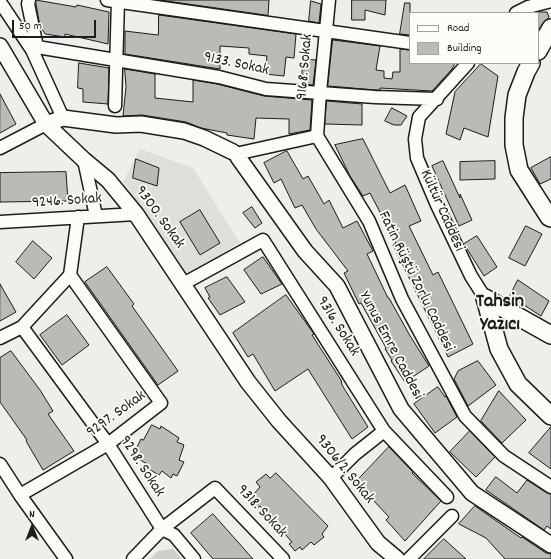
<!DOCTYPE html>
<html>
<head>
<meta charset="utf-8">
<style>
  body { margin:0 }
  #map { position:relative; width:551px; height:559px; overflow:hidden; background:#f0eeea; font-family:Dekko,sans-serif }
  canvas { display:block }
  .legend { position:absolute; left:409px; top:12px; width:130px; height:52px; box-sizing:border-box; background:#fdfcf7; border:1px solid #a3a29f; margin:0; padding:5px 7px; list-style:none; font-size:12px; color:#1c1c1c }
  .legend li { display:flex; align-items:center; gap:8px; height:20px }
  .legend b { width:20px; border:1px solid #a3a29f }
  .north { position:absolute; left:12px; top:507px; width:40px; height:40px; -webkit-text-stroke:3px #fdfcf7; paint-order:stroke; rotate:0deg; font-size:11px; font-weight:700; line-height:16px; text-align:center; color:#1c1c1c }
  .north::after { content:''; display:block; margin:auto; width:14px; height:18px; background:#1c1c1c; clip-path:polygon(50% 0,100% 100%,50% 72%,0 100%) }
  .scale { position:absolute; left:12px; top:20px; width:84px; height:18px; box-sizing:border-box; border:2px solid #1c1c1c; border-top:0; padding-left:5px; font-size:12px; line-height:14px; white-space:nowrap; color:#1c1c1c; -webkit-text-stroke:3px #fdfcf7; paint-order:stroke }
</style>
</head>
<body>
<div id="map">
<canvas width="551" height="559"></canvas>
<ul class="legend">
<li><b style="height:5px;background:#fdfcf7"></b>Road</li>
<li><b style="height:11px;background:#bbbab6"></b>Building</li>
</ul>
<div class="north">N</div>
<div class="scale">50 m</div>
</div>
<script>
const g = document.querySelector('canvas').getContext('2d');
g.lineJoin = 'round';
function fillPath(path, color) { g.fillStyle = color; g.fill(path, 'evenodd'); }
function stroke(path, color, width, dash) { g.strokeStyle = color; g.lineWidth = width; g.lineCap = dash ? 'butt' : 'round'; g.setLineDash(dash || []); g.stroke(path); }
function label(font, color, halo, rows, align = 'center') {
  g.font = font + ' Dekko,sans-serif'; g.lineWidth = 3.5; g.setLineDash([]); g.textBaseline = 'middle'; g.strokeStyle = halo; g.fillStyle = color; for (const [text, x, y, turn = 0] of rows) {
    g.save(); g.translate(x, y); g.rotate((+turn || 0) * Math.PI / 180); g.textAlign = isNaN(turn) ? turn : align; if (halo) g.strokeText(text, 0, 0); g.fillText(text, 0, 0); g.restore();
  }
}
fillPath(new Path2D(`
  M140,149L193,168L240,243L185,275L153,223L123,182Z`), '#e0deda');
fillPath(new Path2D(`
  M173,549L182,559H150L158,551Z`), '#d0cfcc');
const building = new Path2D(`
  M36,0L76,7L77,5L109,12L108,44L65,34V37L45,34L40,26L36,4Z
  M160,0H269L268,15Z
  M352,0H386L385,15L365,10V20H352Z
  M311,1L321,4L319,23L309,21Z
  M405,3H410V35L400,34Z
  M538,12H547L549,17L543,23L538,31Z
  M159,15L296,34L294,58L286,57L284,76L265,74L267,56L249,54V48L220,46V69L125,54V31L158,35Z
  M333,40L380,46L376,70L384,71V78L392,79L393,72H400V49L410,50V63H455L452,69L432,91L380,88V90H375L328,86Z
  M303,59L316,60L313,85L302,84Z
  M79,63L109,68L108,104L83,102V89L78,88Z
  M481,64L498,76L488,137L464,128L460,140L446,134L455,92Z
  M125,69L155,74V98L193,102V80L217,84L264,96L312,100L310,130L289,134V119L256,118L254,139L227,135V133L201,128L186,122L142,115L123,116L126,87Z
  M0,94L16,124L0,133Z
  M327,101L362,104V125L325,124Z
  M392,108L407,116L401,125H394L385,121Z
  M363,139L390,193L405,185L421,221L409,226L433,275L438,272L473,344L448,357L393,245L396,243L370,193L363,196L350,176L335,145Z
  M287,151L303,179L308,176L324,204L329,200L343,228L357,221L373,251L367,254L388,298H389L409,334L429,366L405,382L391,361L392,360L385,349L386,348L361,303L359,304L344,273L348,271L316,229L302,205L295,208L281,179L274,183L264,163Z
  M551,157V179L540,184L531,168Z
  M136,159L159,168L157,186L133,178Z
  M443,161L460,198V194L472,220L459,226L432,166Z
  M495,161V179L460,180V162Z
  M66,172L68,201L0,202V173Z
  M252,207L262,223L255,228L243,213Z
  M200,210L220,243L200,255L180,222Z
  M526,226L542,234L525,266L509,258Z
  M477,236L497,267L484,276L464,244Z
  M33,241L52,258L34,279L16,262Z
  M263,257L282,284L261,294L244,270Z
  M107,267L134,304L132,306L178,371L158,385L85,282Z
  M227,277L245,302L220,315L208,298L210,297L205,288Z
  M518,280L549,301L541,316L510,296Z
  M0,284L16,312L0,321Z
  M286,295L314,334L312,335L341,380L342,385L368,427L352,439L308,369L275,391L253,354L248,357L233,333Z
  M67,315L89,345L62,365L40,335Z
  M11,351L40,390L53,411L48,414L74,451L43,470L26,441L27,440L0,402V358Z
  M478,361L496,385L468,406L454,379L458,371Z
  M438,387L445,397L446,396L457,417L435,433L414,404Z
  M499,391L526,420L502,443L481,421Z
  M152,425L160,429L161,426L179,438L177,442L184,445L179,460L184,462L177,476L173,474L171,478L162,471L159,475L145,467L147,464L137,458L139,454L135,451L141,439L143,440Z
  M551,427V469L529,453Z
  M470,431L495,457L476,477L450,452Z
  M389,447L413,472L412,473L441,501L405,541L386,520L389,517L356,482Z
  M276,473L328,526L322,534L324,537L314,545L311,542L302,550L300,547L295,551L289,544L292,542L275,523L260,506L257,508L251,502L254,499L252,496L260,487L256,482L266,474L270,478Z
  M496,477L517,493L527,480L547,493L551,494V529L547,526L544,530L486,490Z
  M475,506L521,538L522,537L546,553L551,554V559H505L486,538L459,524Z
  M213,514L253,559H213L191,533Z
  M444,539L466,559H424Z`);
fillPath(building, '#bbbab6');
stroke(building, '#1c1c1c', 1);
const minor = new Path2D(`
  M29,0L28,4L37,47
  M107,0L410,43
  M0,2L32,50L63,118
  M516,13L528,7L551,1
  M32,50L37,47L219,77L266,89L375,97L437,99
  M468,63L419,117L415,139L417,158L437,205L471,276L485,298
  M115,106L118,0
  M317,136L369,221L402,299L465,416L504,456L551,487
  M317,136L320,92L329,0
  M0,148L46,124
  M240,153L317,136
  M84,160L96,216
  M0,222L136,214
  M183,284L263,240L384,431L447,497
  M22,327L108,444L162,529L174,535L194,559
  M0,338L22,327L70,275L78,217
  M0,464L20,495L66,559
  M331,478L355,454L384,431
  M20,495L108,444L161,403L70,275
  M133,559L162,529L215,488L283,559
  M409,559L452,516`);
const tertiary = new Path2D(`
  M0,46L46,124L84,160L108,180L136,214L248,382L279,421L331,478L378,543L397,559
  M46,124L63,118L116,125L141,124L184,131L204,138L233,152
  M238,157L305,251L337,286L401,409L472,493L551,545`);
const secondary = new Path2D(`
  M538,51L551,28
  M531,63L526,72L517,95L514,118V145L519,170L549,217L551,218
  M485,298L499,349L518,384L551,416
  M485,298L551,335`);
stroke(minor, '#1c1c1c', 15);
stroke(tertiary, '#1c1c1c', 18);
stroke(secondary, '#1c1c1c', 20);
stroke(minor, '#fdfcf7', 12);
stroke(tertiary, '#fdfcf7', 15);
stroke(secondary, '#fdfcf7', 17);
label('16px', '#1c1c1c', '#fdfcf7', [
  ["9133. Sokak",236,65,12],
  ["9168. Sokak",306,67,-85],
  ["9246. Sokak",67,202,-4],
  ["Kültür Caddesi",441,211,66],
  ["9300. Sokak",159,218,54],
  ["Fatin Rüştü Zorlu Caddesi",415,282,64],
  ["9316. Sokak",337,327,58],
  ["Yunus Emre Caddesi",390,346,62],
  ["9297. Sokak",117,415,-36],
  ["9298. Sokak",141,467,57],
  ["9306/2. Sokak",344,470,51],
  ["9318. Sokak",261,512,47]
]);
label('bold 20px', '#1c1c1c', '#fdfcf7', [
  ["Tahsin",500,303],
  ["Yazıcı",500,326]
]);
</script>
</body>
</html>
